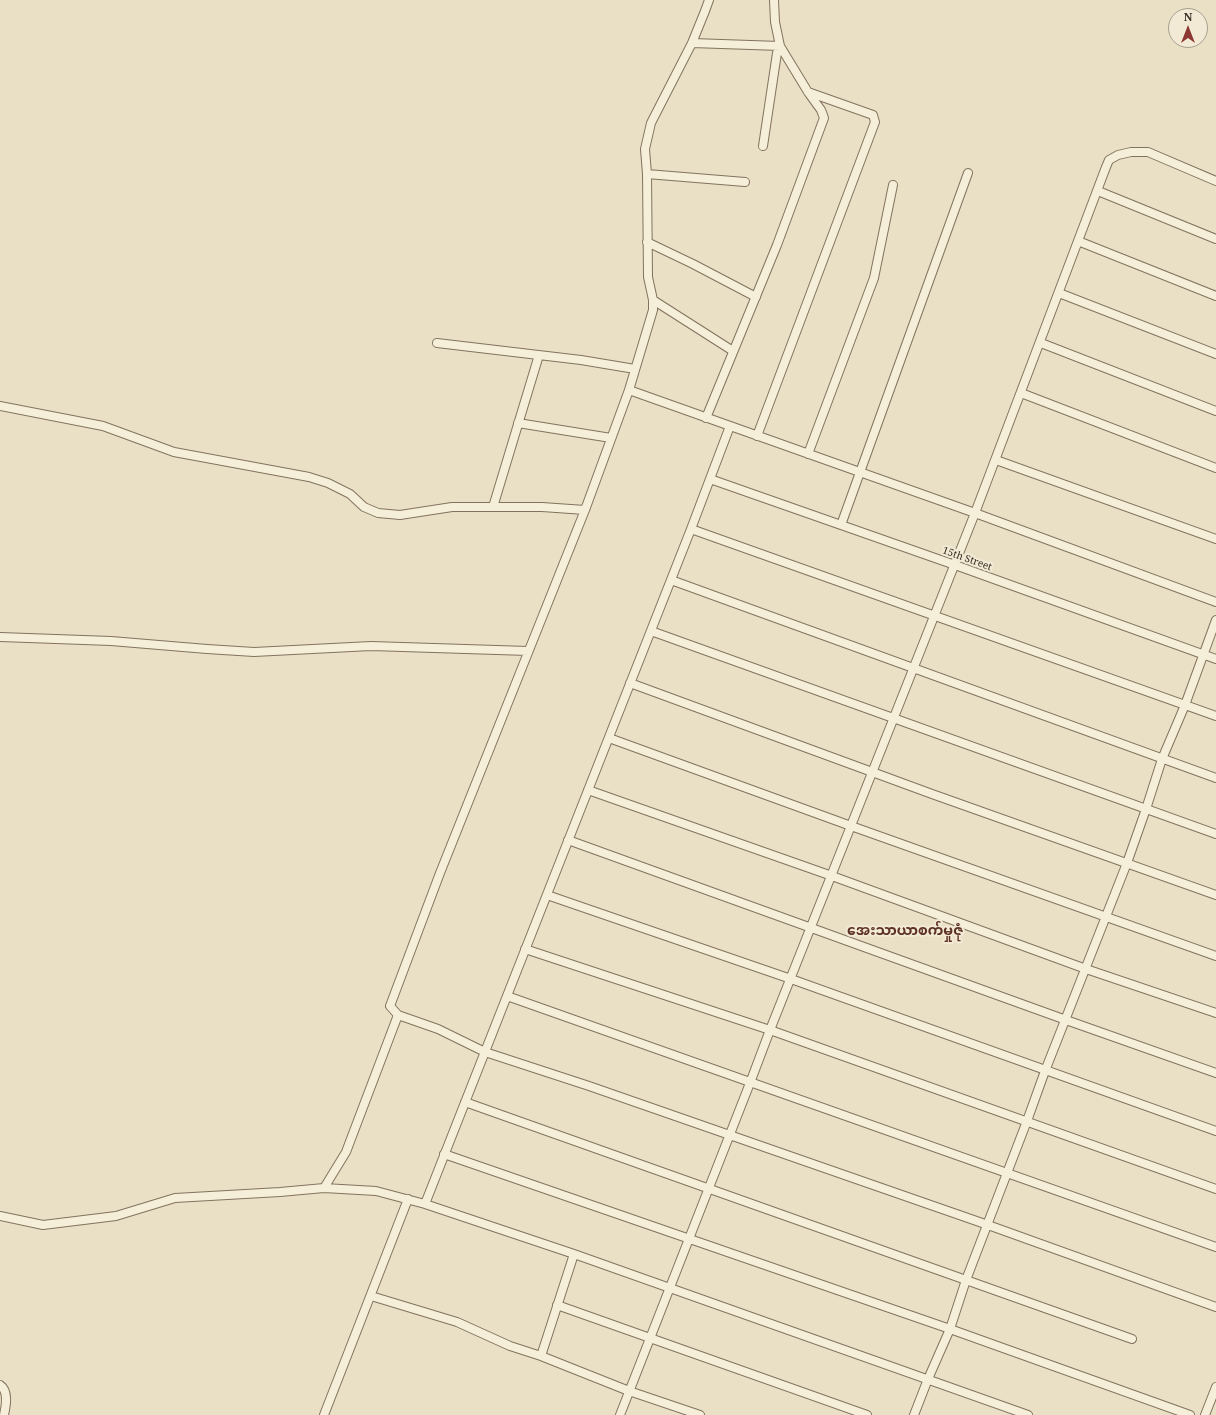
<!DOCTYPE html>
<html>
<head>
<meta charset="utf-8">
<style>
  body { margin:0 }
  #map { position:relative; width:1216px; height:1415px; overflow:hidden; background:#e9e0c6; font-family:"Noto Serif",serif }
  canvas { display:block }
  .north { position:absolute; left:1168px; top:8px; width:40px; height:40px; box-sizing:border-box; background:#f2ead5; border:1px solid #a69e8d; border-radius:50%; rotate:0deg; font-size:11px; font-weight:700; line-height:16px; text-align:center; color:#352b20 }
  .north::after { content:''; display:block; margin:auto; width:14px; height:18px; background:#8c3734; clip-path:polygon(50% 0,100% 100%,50% 72%,0 100%) }
</style>
</head>
<body>
<div id="map">
<canvas width="1216" height="1415"></canvas>
<div class="north">N</div>
</div>
<script>
const g = document.querySelector('canvas').getContext('2d');
g.lineJoin = 'round';
function stroke(path, color, width, dash) { g.strokeStyle = color; g.lineWidth = width; g.lineCap = dash ? 'butt' : 'round'; g.setLineDash(dash || []); g.stroke(path); }
function label(font, color, halo, rows, align = 'center') {
  g.font = font + ' "Noto Serif","Noto Sans Myanmar",serif'; g.lineWidth = 4; g.setLineDash([]); g.textBaseline = 'middle'; g.strokeStyle = halo; g.fillStyle = color; for (const [text, x, y, turn = 0] of rows) {
    g.save(); g.translate(x, y); g.rotate((+turn || 0) * Math.PI / 180); g.textAlign = isNaN(turn) ? turn : align; if (halo) g.strokeText(text, 0, 0); g.fillText(text, 0, 0); g.restore();
  }
}
const street = new Path2D(`
  M709,0L705,11L692,43L651,123L645,149L647,174L648,277L653,300V310L629,390L585,510L440,873L390,1006L398,1015L438,1029L485,1052L589,1086L988,1225L1216,1307
  M692,43L780,46
  M763,146L777,53L780,46
  M647,174L745,182
  M1098,191L1216,239
  M1078,241L1216,296
  M647,242L693,264L756,297
  M1059,293L1216,354
  M653,300L733,351
  M437,343L581,360L635,369
  M1041,343L1216,411
  M629,390L975,513L1216,602
  M1021,393L1216,468
  M0,406L103,426L174,452L309,477L328,483L350,494L364,507L378,513L400,515L452,507H542L585,510
  M706,418L777,245L824,118L821,110L808,92L780,46L775,22L774,0
  M518,423L611,438
  M757,436L875,122L873,115L808,92
  M808,454L874,278L893,185
  M996,460L1216,539
  M710,479L955,565L1216,659
  M493,507L539,355
  M841,525L968,173
  M691,529L1216,716
  M671,580L1216,778
  M651,631L1216,834
  M0,637L111,641L207,649L254,652L371,646L528,651
  M630,683L932,794L1216,895
  M609,738L851,826L1216,956
  M588,790L832,876L1086,969L1216,1013
  M568,840L1066,1020L1216,1073
  M547,895L791,979L1216,1131
  M525,949L770,1030L1216,1189
  M507,996L1216,1247
  M465,1102L1132,1339
  M444,1154L950,1329L1190,1415
  M324,1188L346,1152L398,1015
  M425,1204L691,529L730,426
  M0,1216L43,1225L116,1216L175,1198L280,1192L324,1188L376,1191L425,1204L574,1254L1028,1415
  M371,1296L457,1322L510,1346L541,1356L629,1391L700,1415
  M557,1305L867,1415
  M541,1356L574,1254
  M0,1385C9,1391 6,1406 4,1415
  M324,1415L408,1199
  M620,1415L750,1083L770,1030L975,513L1106,167L1109,160L1118,155L1131,152H1148L1216,181
  M914,1415L928,1379L950,1329L966,1280L1027,1121L1045,1071L1127,863L1146,809L1162,759L1185,705L1216,620
  M1205,1415L1216,1387`);
stroke(street, '#83735e', 10);
stroke(street, '#f5eed8', 8);
label('10px', '#352b20', '#f2ead5', [
  ["15th Street",967,559,20]
]);
label('bold 14px', '#5d3224', '#f2ead5', [
  ["အေးသာယာစက်မှုဇုံ",905,931]
]);
</script>
</body>
</html>
